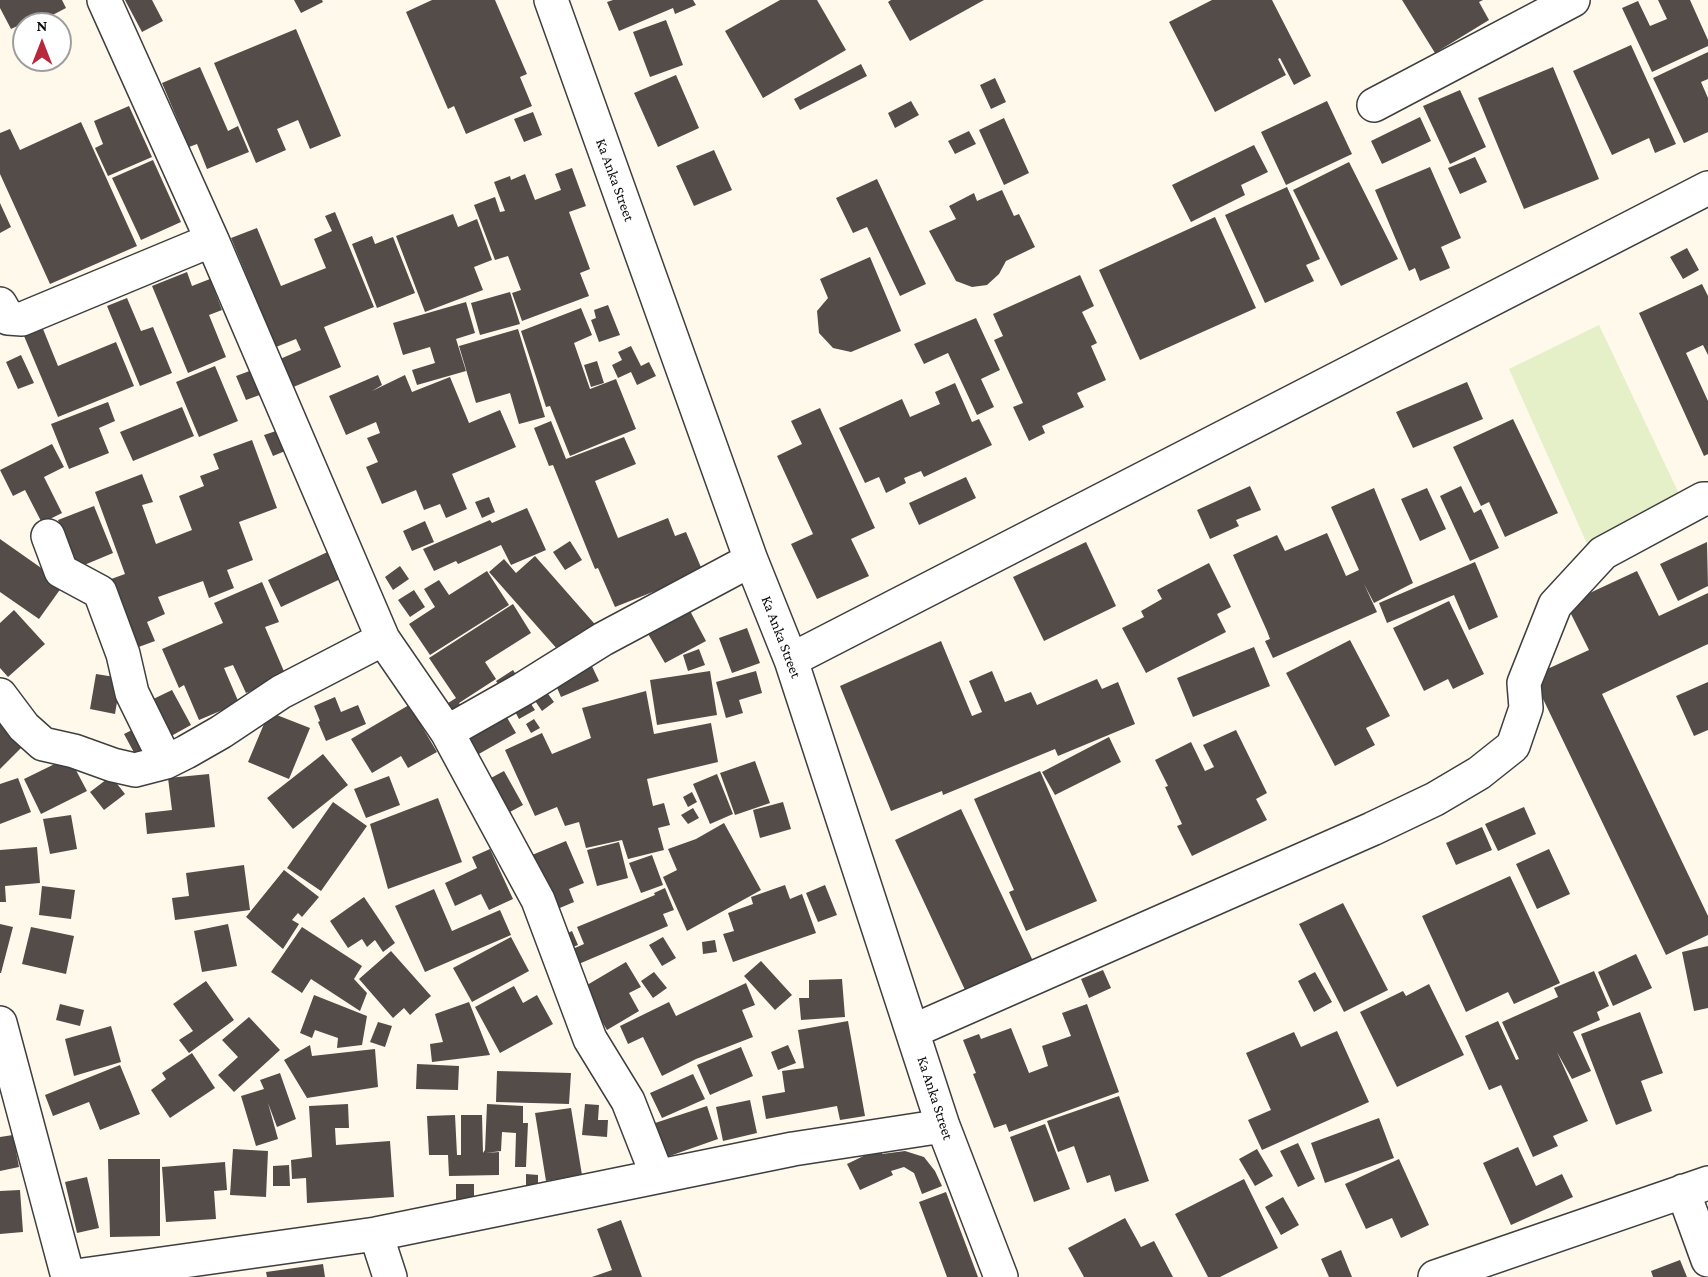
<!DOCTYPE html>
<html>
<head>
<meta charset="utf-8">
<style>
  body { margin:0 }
  #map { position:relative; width:1708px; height:1277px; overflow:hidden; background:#fff9ec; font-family:"Crimson Pro",serif }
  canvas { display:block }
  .north { position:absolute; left:12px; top:12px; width:60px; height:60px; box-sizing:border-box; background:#fff; border:2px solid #9e9e9e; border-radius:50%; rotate:0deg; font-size:16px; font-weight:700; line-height:24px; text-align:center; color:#0c0c0c }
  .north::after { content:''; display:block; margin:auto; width:21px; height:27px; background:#b8283d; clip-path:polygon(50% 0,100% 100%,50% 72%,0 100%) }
</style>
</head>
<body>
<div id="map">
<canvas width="1708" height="1277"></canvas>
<div class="north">N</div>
</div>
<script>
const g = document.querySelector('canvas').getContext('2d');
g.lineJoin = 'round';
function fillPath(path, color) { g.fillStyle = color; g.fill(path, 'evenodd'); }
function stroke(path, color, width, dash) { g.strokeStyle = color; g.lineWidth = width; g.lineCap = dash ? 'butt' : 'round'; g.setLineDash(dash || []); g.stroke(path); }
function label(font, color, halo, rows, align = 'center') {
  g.font = font + ' "Crimson Pro",serif'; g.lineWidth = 6; g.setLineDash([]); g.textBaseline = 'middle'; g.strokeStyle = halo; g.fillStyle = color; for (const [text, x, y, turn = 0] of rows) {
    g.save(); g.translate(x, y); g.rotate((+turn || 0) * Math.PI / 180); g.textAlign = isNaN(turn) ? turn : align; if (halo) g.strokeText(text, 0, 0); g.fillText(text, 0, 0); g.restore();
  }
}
fillPath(new Path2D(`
  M1599,325L1681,498L1589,548L1509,369Z`), '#e5efc8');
fillPath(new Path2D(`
  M0,0H62L66,8L43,20L41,15L11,29L0,8Z
  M125,0H152L163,21L142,32Z
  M294,0H322L323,2L301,13Z
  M432,0H495L527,74L520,77L532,106L466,134L454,106L448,109L406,12Z
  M613,0H693L696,5L675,14L673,8L619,31L607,2Z
  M780,0H817L846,50L763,98L725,31Z
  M891,0H984L910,41L888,2Z
  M1212,0H1272L1311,76L1294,85L1280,58L1278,59L1286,75L1215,112L1169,22Z
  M1402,0H1483L1479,2L1489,20L1435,53Z
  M1658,0H1690L1708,40V46L1652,72L1622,8L1638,1L1650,26L1667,19Z
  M666,20L683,65L650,77L633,32Z
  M296,29L341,136L310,149L298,120L277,129L286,150L256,163L214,63Z
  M1631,45L1676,144L1655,153L1649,138L1612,155L1573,71Z
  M1708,52V79L1701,82L1708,98V132L1684,143L1653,78Z
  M861,64L867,76L800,110L794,99Z
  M200,67L228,131L238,126L249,152L207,169L197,144L189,147L162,83Z
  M1553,67L1599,179L1524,209L1478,98Z
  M676,75L699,128L658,147L634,93Z
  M995,78L1006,102L991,109L980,85Z
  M1460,90L1486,147L1450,164L1423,106Z
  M911,101L919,115L895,128L888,113Z
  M1327,101L1352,154L1286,185L1261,132Z
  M129,106L152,157L108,176L95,148L103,144L94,121Z
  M533,112L542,135L524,142L514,119Z
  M1420,117L1431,141L1382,164L1371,141Z
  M1004,118L1029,173L1004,185L979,130Z
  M81,122L137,246L50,284L0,174V133L10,129L20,150Z
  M969,131L976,144L955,154L948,141Z
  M1254,145L1268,172L1241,185L1245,195L1191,222L1172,185Z
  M714,150L732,190L694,206L676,166Z
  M1475,157L1487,182L1460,194L1448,168Z
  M153,160L181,222L141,240L112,178Z
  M1349,162L1398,259L1341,286L1293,190Z
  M1430,167L1461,238L1441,247L1450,268L1420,281L1415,268L1409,271L1375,190Z
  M572,168L586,206L569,212L590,269L580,273L589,296L522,321L512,293L521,290L508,256L495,260L474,205L495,197L500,212L505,211L494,182L510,176L511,180L525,174L535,200L561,190L555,174Z
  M877,179L926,284L900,296L867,227L853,233L836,198Z
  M1287,187L1320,259L1306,265L1314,281L1265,303L1225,215Z
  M1002,190L1014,216L1019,214L1035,247L1006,261L999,274L987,285L972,287L956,281L929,231L956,219L949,206L974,193L977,201Z
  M0,203L11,227L0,233Z
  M335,212L374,307L324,327L341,367L291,388L280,359L301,350L296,339L276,347L231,238L257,228L281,286L326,268L314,239L332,231L325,216Z
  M453,214L458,227L477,219L492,260L474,267L483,290L425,312L396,236Z
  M1215,217L1256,308L1140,360L1099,270Z
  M372,236L375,244L393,237L415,293L377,308L352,244Z
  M1687,248L1699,270L1683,279L1670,257Z
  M870,257L901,331L851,352L833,348L819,333L817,311L828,298L820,279Z
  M187,272L192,286L210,279L222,310L209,315L226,357L188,373L152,286Z
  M1080,275L1094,306L1082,312L1097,343L1091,346L1106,380L1077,393L1084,407L1042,426L1045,433L1029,441L1013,407L1023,403L994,340L1003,336L993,314Z
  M1702,284L1708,296V355L1703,345L1686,353L1708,401V454L1704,456L1639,313Z
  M510,292L520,324L480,335L471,303Z
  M127,298L141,331L153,327L172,373L140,386L107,306Z
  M466,302L475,333L456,339L466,371L417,385L412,370L435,363L430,347L403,355L393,323Z
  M608,305L620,335L599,342L591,320L596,318L594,310Z
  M581,308L592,335L574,343L590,389L616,379L636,429L570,456L550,406L546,407L521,331Z
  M976,318L1000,370L981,379L994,407L977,415L948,353L924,364L914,344Z
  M43,329L58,366L116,342L134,386L58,417L24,336Z
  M518,329L545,417L519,424L510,393L476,403L459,346Z
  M631,346L641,366L649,362L656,376L637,385L631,372L618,378L612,365L622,360L618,352Z
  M21,355L34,383L18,389L6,362Z
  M597,361L604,383L591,387L584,365Z
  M215,366L238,421L199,437L176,382Z
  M255,369L265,393L246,400L236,376Z
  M378,375L382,385L372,391L405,375L412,392L450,377L469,423L500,410L516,447L452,474L467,509L446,518L440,504L424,510L416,490L382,504L366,467L378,462L367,438L380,433L376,422L346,435L329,396Z
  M1467,382L1483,419L1413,448L1396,412Z
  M955,383L972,422L979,419L992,445L924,477L921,471L904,478L906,483L886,493L879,477L865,483L839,428L902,399L910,417L940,404L935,392Z
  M108,402L115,421L99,428L109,453L69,469L51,424Z
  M182,407L194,436L133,461L120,432Z
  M820,408L875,528L851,539L869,576L817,599L791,544L813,534L777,456L802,444L791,421Z
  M1513,419L1558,513L1505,537L1489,502L1481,506L1453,447Z
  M551,421L566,459L624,437L636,464L595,481L618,538L668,518L675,536L686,532L703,572L615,607L598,568L595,569L553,465L549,466L534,428Z
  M282,429L290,449L273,456L264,435Z
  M252,440L277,508L239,522L253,560L227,570L234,588L209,598L203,581L158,597L165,614L147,622L155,641L125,652L100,583L125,574L95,492L142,474L153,502L142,505L156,544L192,530L179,496L204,486L200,476L219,469L213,454Z
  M52,444L64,467L44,477L62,513L42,523L25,490L13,496L0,470Z
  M966,477L976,498L919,525L909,503Z
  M1250,486L1261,510L1236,520L1239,526L1210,539L1197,510Z
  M1461,486L1474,513L1481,509L1499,548L1470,561L1440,496Z
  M1374,488L1413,583L1374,603L1364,584L1377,612L1273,658L1265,641L1270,639L1267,631L1233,555L1277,535L1285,551L1327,533L1346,576L1359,570L1331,507Z
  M1427,488L1446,529L1420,541L1401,499Z
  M489,497L495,512L482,518L475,502Z
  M94,506L113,553L77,568L58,520Z
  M527,508L546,550L511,565L501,545L458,564L456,561L434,571L423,549L490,520L492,523Z
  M425,521L434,542L412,551L403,531Z
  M0,539L64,584L39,619L0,592Z
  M570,541L582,560L565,570L553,552Z
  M1086,542L1116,606L1044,641L1013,577Z
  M1707,542L1708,586L1678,601L1660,564Z
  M336,548L349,575L281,607L268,580Z
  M535,556L600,630L566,659L489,572L504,559L516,573Z
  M1475,562L1498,617L1469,630L1454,595L1387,623L1379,603Z
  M1209,563L1231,607L1217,614L1226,632L1146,673L1122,628L1144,617L1141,611L1162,599L1157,590Z
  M400,566L409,579L393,590L385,577Z
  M487,571L509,605L430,655L409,624L435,607L424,589L439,580L449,595Z
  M1637,571L1659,616L1708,593V644L1602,694L1708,916V935L1666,955L1532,676L1589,650L1566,604Z
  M262,582L279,622L265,627L286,676L246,693L233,665L224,668L239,703L199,720L184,685L179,688L162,649L223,623L214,603Z
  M414,590L425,607L410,617L398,600Z
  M1449,601L1484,674L1453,689L1448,679L1424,691L1393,628Z
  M513,604L531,633L485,662L496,679L459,703L463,709L453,717L445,705L456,698L429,658Z
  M689,609L706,641L665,663L647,632Z
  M14,610L45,644L8,677L0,668V623Z
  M747,628L760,663L732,673L719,638Z
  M1350,640L1390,716L1366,728L1375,745L1335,766L1286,673Z
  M941,641L972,716L982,712L969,681L992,671L1005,702L1031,692L1037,705L1097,679L1102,689L1118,682L1135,724L1058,756L1055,749L943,795L942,791L891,811L840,686Z
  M1254,647L1270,686L1193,717L1177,678Z
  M699,649L705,665L688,671L683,655Z
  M589,660L599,681L561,697L552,676Z
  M513,670L522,684L506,695L496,681Z
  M710,671L717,715L657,725L650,680Z
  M756,671L762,693L739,700L743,713L726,718L716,682Z
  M96,674L121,678L115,714L90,709Z
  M1708,682V730L1694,736L1676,696Z
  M543,687L554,702L542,711L531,695Z
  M172,690L191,725L164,740L145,703Z
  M646,691L654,734L711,723L718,762L647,779L653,806L664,803L670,825L658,828L664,850L628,859L622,840L586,848L579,822L565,826L557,807L535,816L505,750L542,733L552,754L591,738L582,708Z
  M335,697L341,712L358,705L366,724L326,741L318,722L320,721L314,706Z
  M527,698L535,710L519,719L512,706Z
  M409,705L437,752L408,768L401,756L372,773L351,739Z
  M502,709L516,733L477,755L463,731Z
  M269,712L310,728L289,779L248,762Z
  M0,714L28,741L0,769Z
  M534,719L540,728L531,733L526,724Z
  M142,725L156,751L138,760L124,734Z
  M1236,730L1267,793L1256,799L1267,820L1192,856L1177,826L1182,824L1165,787L1168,786L1155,760L1191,742L1205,771L1214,767L1203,745Z
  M1109,737L1121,762L1055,795L1042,772Z
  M323,754L348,785L293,829L267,798Z
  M69,757L87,791L41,814L24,779Z
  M755,761L770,803L735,815L720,773Z
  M504,771L523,805L508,813L489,779Z
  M1040,771L1097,901L1026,931L1009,892L1014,890L974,799Z
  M209,774L215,827L147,834L145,813L172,810L168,778Z
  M717,774L733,814L710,824L693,784Z
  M111,776L125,794L104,810L90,792Z
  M389,776L400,805L366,818L354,789Z
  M18,778L31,812L0,824V784Z
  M692,792L697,802L688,807L683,797Z
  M438,798L462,862L388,889L370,824Z
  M333,802L367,826L321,891L287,868Z
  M783,802L791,829L760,838L753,810Z
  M1524,807L1536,834L1498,851L1485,824Z
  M693,808L699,818L688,824L681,815Z
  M961,809L1033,961L966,992L895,840Z
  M71,815L77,849L50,854L43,819Z
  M724,823L761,890L687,931L663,877L677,870L668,849L696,839Z
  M1482,827L1492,850L1456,865L1446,843Z
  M566,841L584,883L569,889L574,902L555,910L532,855Z
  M619,842L628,878L597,886L587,850Z
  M37,847L40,883L5,886L6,902H0V850Z
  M490,849L513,899L489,910L481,894L455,906L445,883L477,868L472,857Z
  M1549,849L1570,894L1537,909L1516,864Z
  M652,855L663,885L641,893L629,863Z
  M244,865L250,910L175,920L172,898L189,896L186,873Z
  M284,870L319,897L302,917L298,913L292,920L299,924L283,949L246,917Z
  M1510,876L1560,983L1514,1004L1508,992L1466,1012L1422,916Z
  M785,885L790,899L802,894L816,933L733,962L723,934L734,931L728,913L753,904L751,897Z
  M825,885L837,915L818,922L806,893Z
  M42,886L75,890L71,919L39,915Z
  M665,888L674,910L663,914L668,926L574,966L568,951L584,944L577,927L655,895L654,893Z
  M434,889L452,931L500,910L511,935L425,972L395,906Z
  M364,897L395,943L383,952L375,940L367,947L362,939L348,948L330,921Z
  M1343,903L1388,990L1344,1012L1299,924Z
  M0,924L13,927L1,973H0Z
  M228,924L237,966L202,972L194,931Z
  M31,927L74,936L66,974L22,964Z
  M302,927L362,966L354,979L367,993L360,1011L311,979L302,993L271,972Z
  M572,931L578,945L565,950L559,937Z
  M511,937L529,971L472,1002L453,968Z
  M663,937L676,958L662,966L649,945Z
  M715,940L717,952L703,954L702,942Z
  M1708,946V1008L1694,1011L1682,952Z
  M391,951L431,996L410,1015L404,1008L393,1018L359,979Z
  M1636,954L1652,988L1613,1006L1598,972Z
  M761,961L792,995L775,1010L744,976Z
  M626,962L641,987L629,993L639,1011L607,1030L582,988Z
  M1103,970L1111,988L1089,998L1081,979Z
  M1594,971L1609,1006L1597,1012L1600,1020L1573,1032L1591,1071L1572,1079L1557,1052L1588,1121L1553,1136L1558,1146L1533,1157L1501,1085L1489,1090L1465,1036L1498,1021L1516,1060L1519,1059L1502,1022L1558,997L1554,988Z
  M654,972L667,988L653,998L641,981Z
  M1315,972L1332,1002L1314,1012L1298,981Z
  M842,979L845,1017L801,1020L799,998H809V980Z
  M206,981L234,1020L189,1053L179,1040L193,1031L173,1004Z
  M746,983L755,1005L742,1010L753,1037L696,1059L662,1076L643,1037L628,1044L620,1026L669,1002L676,1016Z
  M1429,984L1464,1055L1397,1087L1360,1012L1403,991L1406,996Z
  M514,986L523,1003L537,995L553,1024L500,1053L475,1007Z
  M314,995L367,1016L362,1045L337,1048L338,1038L315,1030L312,1038L300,1033Z
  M469,1002L490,1055L432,1062L430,1044L443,1042L435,1014Z
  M60,1004L84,1010L80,1026L56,1020Z
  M1087,1004L1119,1092L1009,1132L1006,1124L994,1128L973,1074L976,1073L963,1040L979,1034L981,1039L1011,1028L1029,1073L1048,1066L1042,1046L1071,1036L1062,1013Z
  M1640,1012L1663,1073L1641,1081L1652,1111L1616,1125L1581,1034Z
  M249,1017L280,1050L234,1092L218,1075L238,1057L222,1040Z
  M848,1021L865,1116L840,1120L837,1106L766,1119L762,1096L785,1092L782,1071L804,1068L798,1030Z
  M378,1022L392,1026L385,1047L370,1042Z
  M111,1026L121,1062L74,1076L65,1039Z
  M1337,1031L1369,1102L1262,1150L1248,1120L1271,1110L1246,1053L1294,1032L1301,1047Z
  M310,1045L312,1056L375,1049L378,1087L307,1098L284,1060Z
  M788,1045L796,1063L778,1070L771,1052Z
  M741,1047L753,1076L710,1095L697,1065Z
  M192,1053L215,1088L170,1118L151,1090L166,1079L162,1073Z
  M417,1064L459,1066L458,1090L416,1089Z
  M120,1065L140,1114L100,1130L89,1102L53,1116L45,1095Z
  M497,1071L571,1073L569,1104L496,1102Z
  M280,1073L296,1119L277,1127L268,1103L278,1139L256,1146L241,1096L264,1089L260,1080Z
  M693,1074L705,1099L662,1118L650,1093Z
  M1119,1096L1149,1181L1115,1192L1110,1175L1087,1183L1074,1146L1058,1152L1047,1121Z
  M750,1100L757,1133L723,1141L716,1107Z
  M348,1104L349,1128H335L336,1145L390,1141L394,1197L307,1203L306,1178L292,1179L291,1160L312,1157L309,1106Z
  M487,1104L523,1106V1123H528L526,1167H515L516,1133L502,1132L501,1151L486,1153L499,1152V1175L449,1176L448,1155H429L427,1116L455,1115L457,1155H461V1115H482L483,1153L485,1150Z
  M585,1104L599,1105L598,1120H608L607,1137L582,1135Z
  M707,1106L718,1139L664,1158L652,1124Z
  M571,1108L582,1175L546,1181L535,1113Z
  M1379,1118L1394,1158L1325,1183L1311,1143Z
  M1045,1124L1070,1189L1034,1202L1010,1137Z
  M13,1135L19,1167L0,1171V1137Z
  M1298,1143L1315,1179L1298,1187L1280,1151Z
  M1518,1147L1536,1186L1562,1174L1573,1197L1511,1225L1483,1163Z
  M880,1148L882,1154L905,1151L924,1157L935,1171L942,1186L922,1194L914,1173L904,1167L891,1171L893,1175L860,1190L847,1164Z
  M233,1149L268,1151L266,1197L230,1195Z
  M1257,1149L1273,1176L1255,1186L1239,1159Z
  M108,1159H160V1236L110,1237Z
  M1399,1159L1429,1225L1401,1238L1392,1218L1366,1229L1345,1184Z
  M225,1162L227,1190L214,1191L216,1219L166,1222L162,1167Z
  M289,1165L290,1186H273V1166Z
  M526,1174L538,1175V1189L526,1188Z
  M87,1177L99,1228L77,1233L65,1182Z
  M1244,1179L1278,1248L1220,1277H1208L1175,1214Z
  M456,1184H474V1203H456Z
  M20,1190L23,1232L0,1234V1191Z
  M946,1192L978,1277H947L919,1202Z
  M1283,1197L1299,1225L1281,1235L1265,1207Z
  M1125,1218L1141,1247L1154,1241L1173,1277H1084L1068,1248Z
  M621,1220L642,1277H592L612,1270L597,1229Z
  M1341,1250L1352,1277H1329L1321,1259Z
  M1680,1260L1687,1277H1653L1651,1271Z
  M323,1264L325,1277H267L266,1272Z`), '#544c49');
const minor = new Path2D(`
  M104,0L212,240L383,639L447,732L538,900L590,1039L628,1101L657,1175
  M551,0L751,560L791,660L943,1126L1001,1277
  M1374,105L1573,0
  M0,304L8,318L22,319L212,240
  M48,536L61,571L100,592L123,654L132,693L166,762
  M791,660L1708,188
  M0,695L24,727L43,744L74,751L113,765L135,770L166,762L186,752L221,732L281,692L383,639
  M447,732L523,689L603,639L751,560
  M0,1023L68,1277
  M913,1031L1372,829L1435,799L1479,773L1513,746L1526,708L1524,683L1555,605L1603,553L1703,499H1708
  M1683,1191L1708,1260
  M376,1234L390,1277
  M69,1277L376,1234L793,1149L943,1126
  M1435,1277L1708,1183`);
stroke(minor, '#3f3f3f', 36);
stroke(minor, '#fff', 33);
label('15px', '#0c0c0c', '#fff', [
  ["Ka Anka Street",615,180,70],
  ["Ka Anka Street",781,637,69],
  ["Ka Anka Street",935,1098,72]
]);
</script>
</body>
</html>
